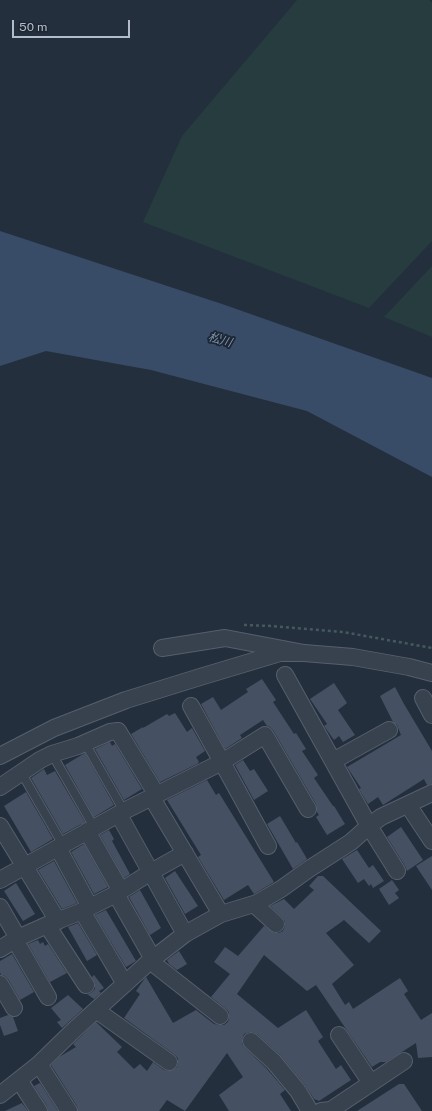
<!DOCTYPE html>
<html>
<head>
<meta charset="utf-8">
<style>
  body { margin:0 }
  #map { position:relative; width:432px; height:1111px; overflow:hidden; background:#242f3e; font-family:"Public Sans",sans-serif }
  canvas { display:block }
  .scale { position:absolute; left:12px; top:20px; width:118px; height:18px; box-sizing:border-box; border:2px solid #b4bcc9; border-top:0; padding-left:5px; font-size:12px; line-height:14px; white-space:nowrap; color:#b4bcc9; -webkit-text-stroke:3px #1d2633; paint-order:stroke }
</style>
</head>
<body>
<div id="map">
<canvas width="432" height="1111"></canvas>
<div class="scale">50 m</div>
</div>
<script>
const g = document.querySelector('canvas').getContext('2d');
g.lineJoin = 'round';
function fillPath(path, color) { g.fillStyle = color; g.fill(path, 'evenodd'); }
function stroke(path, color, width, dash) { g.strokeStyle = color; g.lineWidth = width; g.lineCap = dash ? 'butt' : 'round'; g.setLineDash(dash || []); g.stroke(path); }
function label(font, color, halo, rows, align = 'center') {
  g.font = font + ' "Public Sans","Noto Sans JP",sans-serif'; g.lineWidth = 3.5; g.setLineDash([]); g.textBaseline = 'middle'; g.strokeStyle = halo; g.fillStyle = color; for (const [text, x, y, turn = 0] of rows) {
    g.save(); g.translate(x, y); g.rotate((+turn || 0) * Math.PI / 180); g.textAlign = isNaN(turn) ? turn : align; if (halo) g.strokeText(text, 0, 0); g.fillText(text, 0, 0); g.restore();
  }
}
fillPath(new Path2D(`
  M297,0H429L432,3V241L369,308L143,222L182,136Z
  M432,266V337L384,317Z`), '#263c3f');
fillPath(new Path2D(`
  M0,231L225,305L432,378V477L307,411L151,370L46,351L0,366Z`), '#394c67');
fillPath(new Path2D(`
  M262,679L276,700L273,702L294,734L296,733L306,749L302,751L318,775L314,778L333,806H334L345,824L327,835L316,817L319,815L317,812V809L316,804L273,730L270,727L267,726L263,720L240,735L242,738L225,749L201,704L213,697L221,710L248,692L246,689Z
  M334,683L347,703L338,710L355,735L343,742L339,736L334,740L324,726L327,724L310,699Z
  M395,687L404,704L432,751V784L427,785L424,779L383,805L378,797L368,804L359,789L361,788L347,767L401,735L397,725L393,722L380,696Z
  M175,713L187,732L192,728L205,751L196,757L199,762L197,764L160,782L131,734L143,727V728L167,714L169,716Z
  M110,742L112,746L115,744L142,789L124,800L95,749Z
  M85,753L114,805L94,817L65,765Z
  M243,760L250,771L254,769L268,791L254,800L235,765Z
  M44,769L47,775L55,771L85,822L63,834L31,778Z
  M207,780L216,795L219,793L274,882L254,894L248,885L224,900L198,857L201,855L167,800Z
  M26,792L53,839L31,852L4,806Z
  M280,816L296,843L297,842L307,859L293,869L267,824Z
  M401,827L423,860L407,871L405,866L387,837Z
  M109,830L114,839L112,841L130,874L124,878L100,835Z
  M84,844L108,887L94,894L71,852Z
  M357,850L369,868L373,865L384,881L373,888L371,884L369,886L364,879L358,883L342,859Z
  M432,856V890L416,866Z
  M54,861L77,903L62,909L38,870Z
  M175,871L198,906L185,914L165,878Z
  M318,876H323L381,931L369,943L344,920L326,933L354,965L332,984L345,1005L349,1002L353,1009L400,978L408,991L404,994L421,1020L432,1013V1057L418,1058L416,1043L386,1062H380L372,1067L316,985L307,991L264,955L237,994L278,1028L306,1010L323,1037L318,1041L336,1069L341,1065L351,1080L319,1101L314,1099L305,1085L280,1055L257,1034L253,1032H249L244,1034L242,1039V1044L245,1048L267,1069L285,1090L280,1094L291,1111H229L219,1095L243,1077L227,1053L185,1111L167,1100L159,1111H78L77,1106L51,1065L59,1057L76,1047L73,1044L96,1022L122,1047L117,1052L134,1069L140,1064L147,1071L153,1062L164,1070L168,1071L173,1070L177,1067L178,1063V1058L175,1055L124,1018L140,994L136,991L145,978L146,977L173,1023L196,1010L214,1024L219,1025H224L228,1022L229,1018V1012L226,1009L211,997L230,974L214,962L225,947L238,956L264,926L274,933H279L283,931L285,926V921L282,917L270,906L284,899L294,909L314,890L309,886Z
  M392,880L399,890L395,893L399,898L389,905L379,889Z
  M16,883L35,914L23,921L4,891Z
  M140,890L161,928L150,935L129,897Z
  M106,910L136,961L126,967L95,915Z
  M78,923L97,955L87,961L68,927Z
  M38,940L40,944L43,942L45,946L48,944L67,973L50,982L28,944Z
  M179,951L187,964L177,970L169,964L167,960Z
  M12,954L34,992L20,1000L8,979L5,976L1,975L0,972V961Z
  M94,975L104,988L99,991L101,993L94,999L87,994L91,993L95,989V984L92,977Z
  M68,995L83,1009L62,1028L57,1022L61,1020L51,1008Z
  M8,1015L13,1017L18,1031L4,1036L0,1025V1018Z
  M40,1083L58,1111H48L47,1106L34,1086Z
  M399,1084H404L422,1111H357Z
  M22,1103L28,1111H5Z`), '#455162');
const lane = new Path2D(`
  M85,743L124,811
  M52,754L94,827
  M21,772L63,845`);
const street = new Path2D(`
  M162,648L225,638L304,653L353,657L409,667L432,673
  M285,675L369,826L397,871
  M423,698L432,715
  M191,706L222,762L268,846
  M0,756L54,728L126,700L200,677L280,653H304
  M333,761L389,730
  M0,787L40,760L52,754L78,746L110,732L118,731L157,795
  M152,798L221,914
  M408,805L432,841
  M119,815L185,934
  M0,826L58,921
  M87,831L121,891
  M58,848L90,907
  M0,880L124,811L222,762L265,735L308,809
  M116,894L153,959
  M254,904L276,924
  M0,907L18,938
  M82,911L125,984
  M47,925L86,985
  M15,940L48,997
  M0,949L18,938L47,925L82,911L116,894L151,872L185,853
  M150,961L220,1016
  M0,984L14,1008
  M96,1010L169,1062
  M339,1035L371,1083
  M251,1041L274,1062L298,1091L310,1111
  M39,1064L69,1111
  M19,1080L39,1111
  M0,1095L39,1064L74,1030L150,961L185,934L221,914L257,903L281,889L309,869L351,842L369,826L381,817L432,793
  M321,1111L331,1110L404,1061`);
stroke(lane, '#565f6c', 10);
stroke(street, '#565f6c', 18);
stroke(new Path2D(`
  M244,625L272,626L343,632L432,648`), '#44595c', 2.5, [3, 3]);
stroke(lane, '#38414e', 8);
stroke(street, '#38414e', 16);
label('italic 12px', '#7c92b1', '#1d2633', [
  ["松川",220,340,16]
]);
</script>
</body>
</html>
